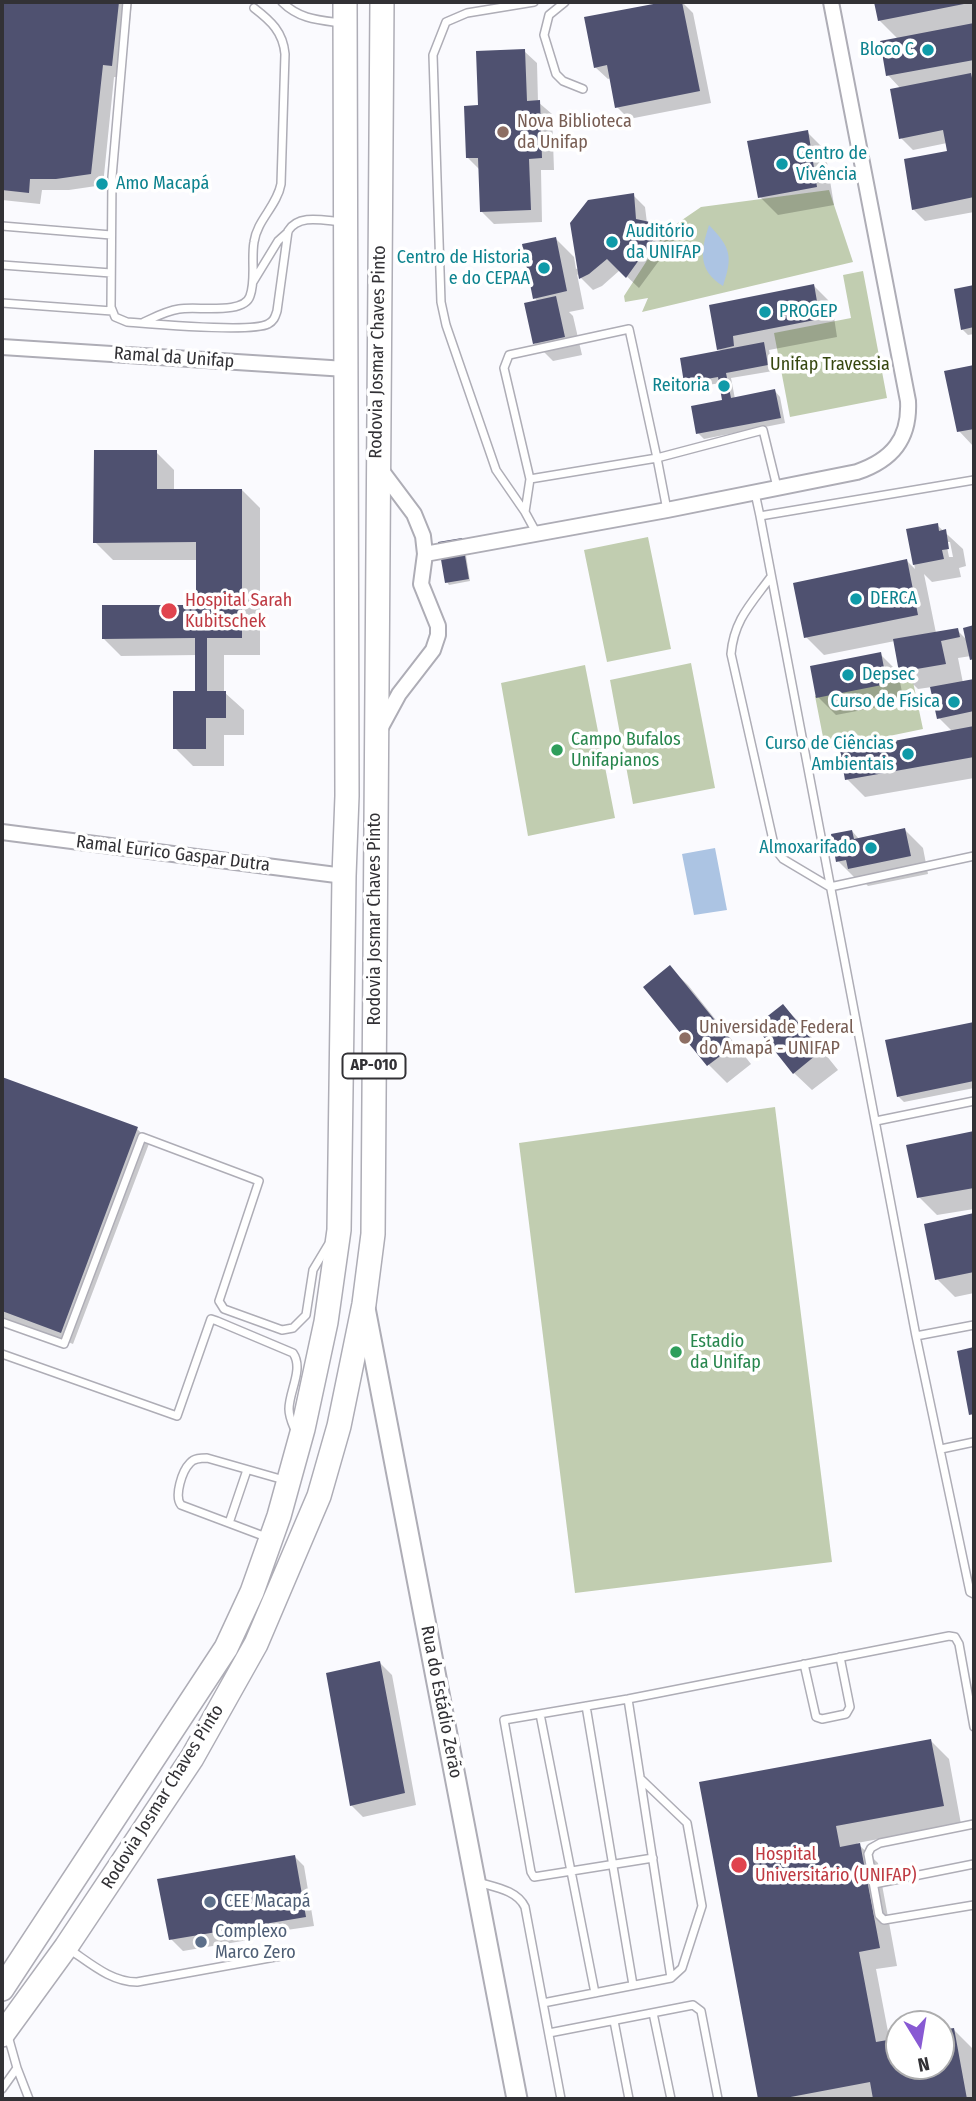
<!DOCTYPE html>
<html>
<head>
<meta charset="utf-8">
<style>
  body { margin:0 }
  #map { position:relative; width:976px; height:2101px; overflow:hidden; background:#fafafe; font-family:"Fira Sans Condensed",sans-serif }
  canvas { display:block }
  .frame { position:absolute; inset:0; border:4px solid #323135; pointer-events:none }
  .north { position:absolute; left:885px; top:2010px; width:70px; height:70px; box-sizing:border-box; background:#fff; border:2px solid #adadae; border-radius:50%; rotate:169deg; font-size:19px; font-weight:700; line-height:28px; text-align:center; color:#323135 }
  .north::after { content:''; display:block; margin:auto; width:24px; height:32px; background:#885ad3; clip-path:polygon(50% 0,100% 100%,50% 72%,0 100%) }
</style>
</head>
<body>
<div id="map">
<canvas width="976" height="2101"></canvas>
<div class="frame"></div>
<div class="north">N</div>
</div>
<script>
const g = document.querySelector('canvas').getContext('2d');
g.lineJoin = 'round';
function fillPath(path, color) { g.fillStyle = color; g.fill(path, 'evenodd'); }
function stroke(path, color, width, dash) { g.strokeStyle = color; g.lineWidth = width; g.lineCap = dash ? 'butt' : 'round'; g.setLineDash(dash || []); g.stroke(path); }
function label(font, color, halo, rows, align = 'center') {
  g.font = font + ' "Fira Sans Condensed",sans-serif'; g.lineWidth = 7; g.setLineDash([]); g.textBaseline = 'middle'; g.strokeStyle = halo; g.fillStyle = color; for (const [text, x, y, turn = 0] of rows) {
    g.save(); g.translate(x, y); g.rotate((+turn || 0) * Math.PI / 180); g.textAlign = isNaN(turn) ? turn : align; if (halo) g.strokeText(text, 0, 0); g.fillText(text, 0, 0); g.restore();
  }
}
fillPath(new Path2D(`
  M829,190L853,262L642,312L648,298L625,302L624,296L666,231L701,207Z
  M863,271L887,398L790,417L774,333L851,318L843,275Z
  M648,537L671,649L607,662L584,550Z
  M691,663L715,788L633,804L610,680Z
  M585,665L615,818L528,836L501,683Z
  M912,677L923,729L831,748L823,737L815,696Z
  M775,1107L832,1562L575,1593L519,1143Z`), '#c1cdb0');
fillPath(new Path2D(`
  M709,225C731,248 733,256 723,286C697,270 701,250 709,225Z
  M715,848L727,910L694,915L682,854Z`), '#acc4e3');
fillPath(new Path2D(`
  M2,2H132L124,78L114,77L103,185L69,190H42L40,204L2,200Z
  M674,2H682L693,13L711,103L629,119L617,107L611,78L608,79L595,67L586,19Z
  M876,2H974V212L925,221L913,209L949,153L947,143L913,150L901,138V89L888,75L898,39L879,20Z
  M524,51L537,63L538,102L552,114L554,170H541L542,222L494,224L482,212L481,171L468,158L480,107Z
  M807,132L825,150L834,205L778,215L760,197Z
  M633,195L645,207L647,223L663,227L675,239L639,288L620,270L602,286L593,290L577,274L584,309L569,312L573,316L582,355L553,361L535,343L538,302L535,298L556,239L574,257L576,269L579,268Z
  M814,286L832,304L837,337L769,350L773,371L731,378L735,399L775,391L780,397L785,423L704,439L698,433L724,402L720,383L691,388L686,383L722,352L719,349L711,307Z
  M974,288V334L968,335L962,329L956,291Z
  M974,366V447L959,431L946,372Z
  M156,452L174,470V491L242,490L260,508V655H224V692L244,710V735H224V766H193L175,748L197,693V655L121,656L103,638L197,607V560H113L95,542Z
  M937,525L963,549L966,566L959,568L961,577L932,582L924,574L936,633L957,630L967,640L965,629L974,627V662L971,656L958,658L963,683L974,681V778L865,797L847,779L952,731L939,718L932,687L918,689L900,671L895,641L824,655L806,637L907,561L915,569L908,531ZM946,542H950L953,557H949Z
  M464,542L470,581L449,585L447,582Z
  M880,654L898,672L904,702L836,715L818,697Z
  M905,830L923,848L928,874L868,886L860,878L856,879L838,861L852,831L859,839Z
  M670,968L688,985L751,1064L727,1083L709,1065L646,987Z
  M783,1006L801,1024L838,1070L812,1090L794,1073Z
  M974,1024V1088L904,1102L898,1096L887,1041Z
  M2,1079L137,1129L150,1141L73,1344L2,1317Z
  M974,1133V1209L937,1215L919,1197L908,1146Z
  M974,1215V1293L955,1297L937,1279L926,1225Z
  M380,1663L392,1675L416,1805L363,1817L351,1805Z
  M931,1741L949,1759L961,1824L857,1843L878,1863L897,1966L876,1969L890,2042L899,2040V2066H941V2032L954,2030L972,2048L974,2062V2099H759L701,1784Z
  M295,1857L304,1866L314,1926L273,1932L263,1922H258L272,1936L183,1951L171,1939Z`), '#0003');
fillPath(new Path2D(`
  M2,2H119L112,66L103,65L91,174L56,179H30L29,193L2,190Z
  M664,2H682L700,91L615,108L607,65L594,68L584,17Z
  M874,2H969V3L878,21Z
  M974,23V60L886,76L880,41Z
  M525,49L527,101L540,100L542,158L529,159L531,210L480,212L478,158H466L464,106L478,105L476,51Z
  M971,73L974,88V197L912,210L904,159L947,151L943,130L899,139L890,89Z
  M808,130L817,187L758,198L747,141Z
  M634,193L636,219L664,225L626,278L607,259L589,274L579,279L570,223L588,200Z
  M556,237L567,291L533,299L522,244Z
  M814,284L820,319L733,336L734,346L717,350L709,305Z
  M974,285V327L961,330L954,289Z
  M556,296L565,337L533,344L524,303Z
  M764,342L768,365L726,373L731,398L775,389L781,418L696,434L691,406L722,400L718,377L684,383L680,358Z
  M974,365V429L957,432L944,371Z
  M94,450H157V489H242V638H207V691H226V718H206V749H173V691H195V638L102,639V605H196V542L93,543Z
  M938,523L939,531L946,529L949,549L942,550L944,559L913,565L906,529Z
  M462,538L469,579L445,583L438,542Z
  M907,559L918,615L804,638L793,583Z
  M974,625V659L970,660L963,628Z
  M958,628L960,637L941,641L946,664L899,672L893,639Z
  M881,652L887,684L816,698L810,666Z
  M974,679V711L937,719L930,687Z
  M974,726V757L845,780L840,751Z
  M905,828L911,856L848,869L846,860L836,862L831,834L852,830L854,839Z
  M670,965L735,1045L707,1066L643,987Z
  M783,1004L821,1051L793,1074L755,1026Z
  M974,1022V1081L897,1097L885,1040Z
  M2,1077L138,1127L61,1333L2,1311Z
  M974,1131V1188L917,1198L906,1145Z
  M974,1213V1272L935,1280L924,1224Z
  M974,1347V1414L969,1415L957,1351Z
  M380,1661L405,1793L350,1806L326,1673Z
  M931,1739L944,1806L836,1826L840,1847L860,1843L880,1948L859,1952L876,2042L899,2038V2066H941V2030L954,2028L967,2099H873L870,2082L780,2099H758L699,1782Z
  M295,1855L306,1917L169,1940L157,1879Z`), '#4f5170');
const lane = new Path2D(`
  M127,2L112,177L111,307L115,317L127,322C152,324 251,333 268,324C274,321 275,317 277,311L288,231C299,213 325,221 343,222
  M282,2C299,19 318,20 341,23
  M565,2L549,15L544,35L556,74L563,81L583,89
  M2,226L111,235
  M2,265L111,273
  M253,282L278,241L288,232
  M2,303L112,311
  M144,322C155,317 166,311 179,309C197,306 244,315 250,296C256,280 251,260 254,242C257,220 277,206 281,184L285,54C283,32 271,21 254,8
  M530,479L504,368L509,355L629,329L657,458L530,479L525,512L537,534
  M755,493L760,516L974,480
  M667,510L657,458L763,430L777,487
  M525,512L496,470L446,325L441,302L433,55L446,22L467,13L534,2
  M760,516L916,1336
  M770,578C751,604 734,620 731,654L775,849L783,859L830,887L974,856
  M876,1121L974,1101
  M2,1322L64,1344L142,1137L259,1181L219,1301L224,1309L282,1330L293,1328L306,1315L313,1270L328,1245
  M974,1325L916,1336L970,1592L974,1594
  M2,1354L177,1416L211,1319L217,1321L293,1353C304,1369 289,1391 289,1409C289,1417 292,1423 295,1430
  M941,1449L974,1442
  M229,1523L247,1470
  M266,1537L181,1505C174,1496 182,1471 190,1463C194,1458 201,1458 207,1458L284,1480
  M804,1664L816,1717L822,1719L846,1714L850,1707L840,1657
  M628,1699L671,1978
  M586,1706L633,1985
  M540,1714L595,1993
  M974,1824L880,1843L871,1848L868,1854L879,1915L884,1920L974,1905
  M653,1858L534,1877L531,1872L504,1720L628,1699L949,1636L955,1637L959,1644L974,1727
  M478,1882C494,1887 517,1890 525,1907L561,2099
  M874,1884L974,1864
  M69,1949C90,1963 111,1982 137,1982L286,1955
  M543,2003L671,1978L682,1968L702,1906L687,1823L642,1780
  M653,2013L671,2099
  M614,2021L629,2099
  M549,2033L693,2005L701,2011L718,2099
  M17,2068L29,2099
  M2,2089L17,2068L8,2036`);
const street = new Path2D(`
  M2,347L346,369
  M378,466L414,514L423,536L425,554L421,584L438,626V635L433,650L399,694L380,729
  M425,554L667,510L857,472C892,460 910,439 908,401L831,2
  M2,832L344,876`);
const secondary = new Path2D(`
  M365,1308L517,2099`);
const primary = new Path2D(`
  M2,1989L226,1648L252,1592L279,1516L303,1429L326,1322L339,1230L344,876L347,796L345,2
  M2,2035L66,1947L192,1758L256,1644L319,1496L339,1426L364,1304L373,1234L382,2`);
stroke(lane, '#aeadb6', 10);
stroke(street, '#aeadb6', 18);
stroke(secondary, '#aeadb6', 23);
stroke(primary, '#aeadb6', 26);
stroke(lane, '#fff', 7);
stroke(street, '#fff', 14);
stroke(secondary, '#fff', 19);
stroke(primary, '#fff', 23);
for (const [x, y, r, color] of [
  [928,50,7,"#0f9aa8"],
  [503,132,7,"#8d6e63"],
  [782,164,7,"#0f9aa8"],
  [102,184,7,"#0f9aa8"],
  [612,242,7,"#0f9aa8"],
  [544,268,7,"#0f9aa8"],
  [765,312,7,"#0f9aa8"],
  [724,386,7,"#0f9aa8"],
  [856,599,7,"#0f9aa8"],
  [169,611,9,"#e0444e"],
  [848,675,7,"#0f9aa8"],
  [954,702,7,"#0f9aa8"],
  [557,750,7,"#2e9e5b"],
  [908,754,7,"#0f9aa8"],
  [871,848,7,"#0f9aa8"],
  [685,1038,7,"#8d6e63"],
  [676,1352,7,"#2e9e5b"],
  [739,1865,9,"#e0444e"],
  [210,1902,7,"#5c6f8a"],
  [201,1942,7,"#5c6f8a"]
]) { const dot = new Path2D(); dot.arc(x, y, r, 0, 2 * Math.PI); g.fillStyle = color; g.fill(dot); stroke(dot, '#fff', 2.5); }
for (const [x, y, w] of [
  [374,1066,63]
]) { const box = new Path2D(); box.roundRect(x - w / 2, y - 12.5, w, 25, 5); g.fillStyle = '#fff'; g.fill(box); stroke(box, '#323135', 2); }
label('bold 16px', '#323135', null, [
  ["AP-010",374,1066]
]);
label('18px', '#0d838f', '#fff', [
  ["Bloco C",914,50],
  ["Centro de",796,154,"left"],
  ["Vivência",796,175,"left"],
  ["Amo Macapá",116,184,"left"],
  ["Auditório",626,232,"left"],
  ["da UNIFAP",626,253,"left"],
  ["Centro de Historia",530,258],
  ["e do CEPAA",530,279],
  ["PROGEP",779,312,"left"],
  ["Reitoria",710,386],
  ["DERCA",870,599,"left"],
  ["Depsec",862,675,"left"],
  ["Curso de Física",940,702],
  ["Curso de Ciências",894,744],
  ["Ambientais",894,765],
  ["Almoxarifado",857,848]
], 'right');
label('18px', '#785e54', '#fff', [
  ["Nova Biblioteca",517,122],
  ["da Unifap",517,143],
  ["Universidade Federal",699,1028],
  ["do Amapá - UNIFAP",699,1049]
], 'left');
label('18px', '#323135', '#fff', [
  ["Rodovia Josmar Chaves Pinto",378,352,-89],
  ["Ramal da Unifap",174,358,4],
  ["Ramal Eurico Gaspar Dutra",173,854,7],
  ["Rodovia Josmar Chaves Pinto",375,919,-90],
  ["Rua do Estádio Zerão",441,1702,79],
  ["Rodovia Josmar Chaves Pinto",163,1797,-58]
]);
label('18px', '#36470f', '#fff', [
  ["Unifap Travessia",830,365]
]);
label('18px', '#be3a42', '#fff', [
  ["Hospital Sarah",185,601],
  ["Kubitschek",185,622],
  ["Hospital",755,1855],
  ["Universitário (UNIFAP)",755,1876]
], 'left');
label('18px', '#27864d', '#fff', [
  ["Campo Bufalos",571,740],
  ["Unifapianos",571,761],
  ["Estadio",690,1342],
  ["da Unifap",690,1363]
], 'left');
label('18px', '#4e5e75', '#fff', [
  ["CEE Macapá",224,1902],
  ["Complexo",215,1932],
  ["Marco Zero",215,1953]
], 'left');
</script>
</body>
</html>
